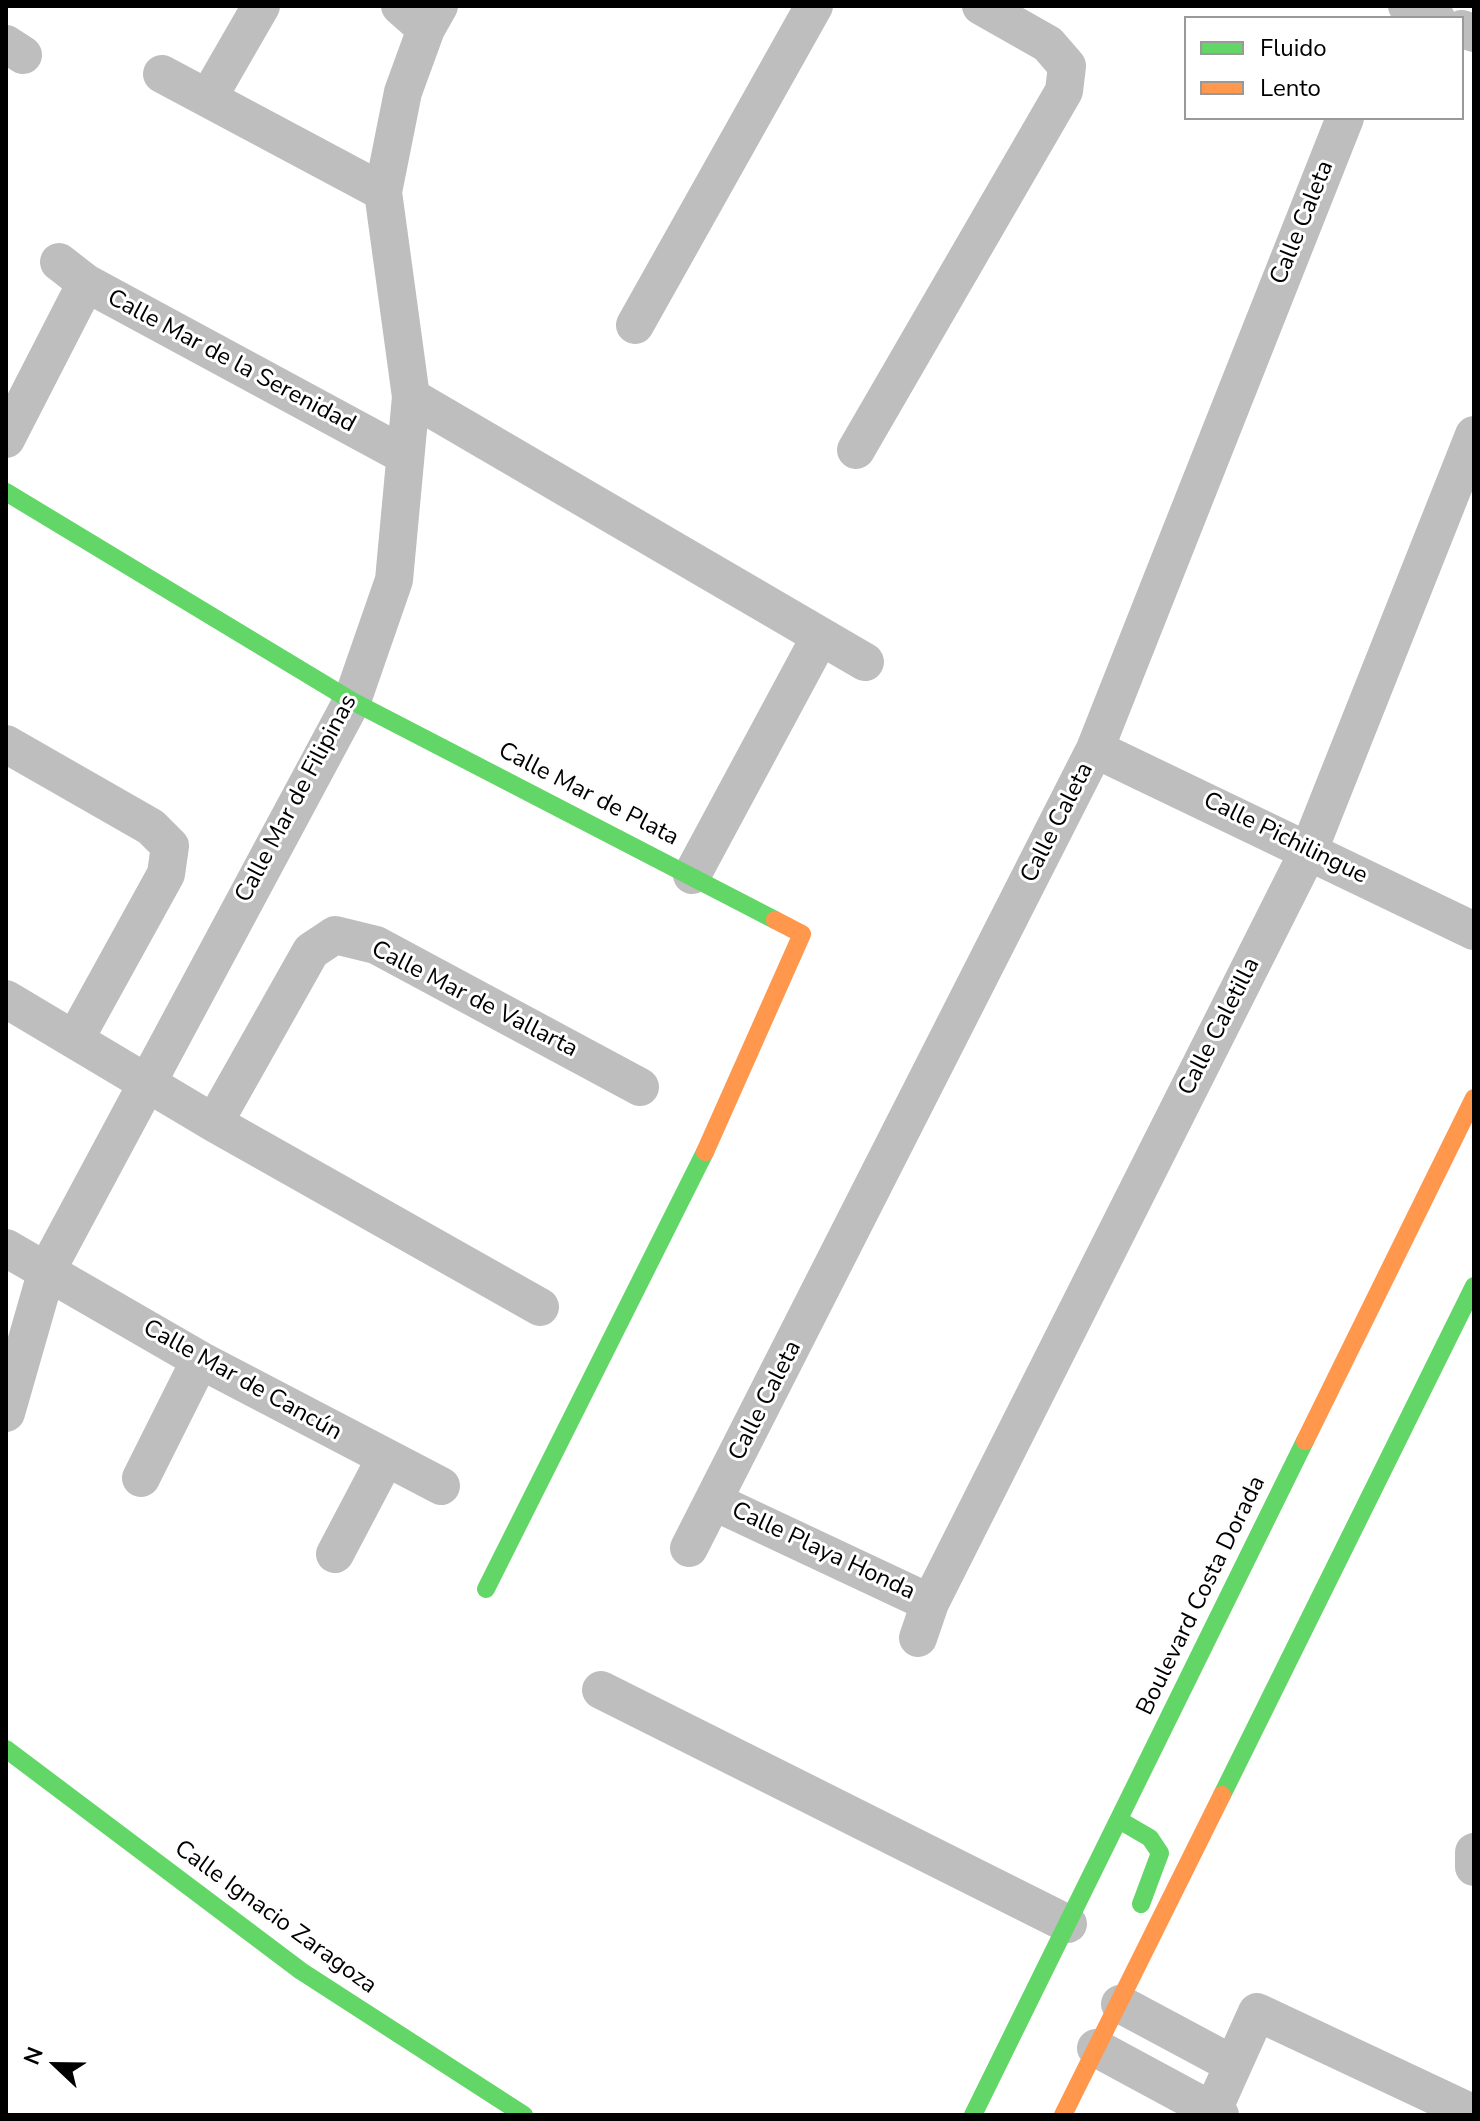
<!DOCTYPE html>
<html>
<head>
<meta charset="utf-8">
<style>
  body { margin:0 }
  #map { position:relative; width:1480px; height:2121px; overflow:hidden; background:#fff; font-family:"Nunito Sans",sans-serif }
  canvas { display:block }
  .frame { position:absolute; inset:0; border:8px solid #000; pointer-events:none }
  .legend { position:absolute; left:1184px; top:16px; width:280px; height:104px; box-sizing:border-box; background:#fff; border:2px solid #999; margin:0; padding:10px 14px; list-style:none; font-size:24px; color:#000 }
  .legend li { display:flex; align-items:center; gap:16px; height:40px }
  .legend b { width:40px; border:2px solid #999 }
  .north { position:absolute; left:16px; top:2025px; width:80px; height:80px; -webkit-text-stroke:6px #fff; paint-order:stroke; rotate:292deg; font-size:22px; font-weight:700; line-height:32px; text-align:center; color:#000 }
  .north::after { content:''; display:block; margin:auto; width:28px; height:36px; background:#000; clip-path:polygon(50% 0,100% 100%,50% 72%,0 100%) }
</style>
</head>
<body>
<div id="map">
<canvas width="1480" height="2121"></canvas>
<div class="frame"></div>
<ul class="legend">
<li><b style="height:10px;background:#63d668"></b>Fluido</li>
<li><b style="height:10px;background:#ff974d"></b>Lento</li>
</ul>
<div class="north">N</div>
</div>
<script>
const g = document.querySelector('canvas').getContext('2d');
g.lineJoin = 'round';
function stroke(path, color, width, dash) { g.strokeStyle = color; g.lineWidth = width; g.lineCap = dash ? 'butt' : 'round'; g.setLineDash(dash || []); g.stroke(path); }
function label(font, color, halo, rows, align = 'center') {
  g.font = font + ' "Nunito Sans",sans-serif'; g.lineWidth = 6; g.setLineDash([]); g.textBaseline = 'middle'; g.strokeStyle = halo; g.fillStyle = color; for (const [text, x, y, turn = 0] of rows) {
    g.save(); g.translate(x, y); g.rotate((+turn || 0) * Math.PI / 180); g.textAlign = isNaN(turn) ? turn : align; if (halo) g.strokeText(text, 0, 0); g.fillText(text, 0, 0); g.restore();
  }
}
stroke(new Path2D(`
  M400,6L426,29
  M1407,6L1436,18
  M1462,29L1474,33
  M6,44L23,55
  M162,74L383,192
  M208,98L261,6
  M59,262L86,283L404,455
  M635,325L814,6
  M411,397L865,662
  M6,439L86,283
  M856,450L1064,91L1067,66L1048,44L981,6
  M6,744L151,827L170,846L166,874L75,1039
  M1095,749L1474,931
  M692,875L820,637
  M6,999L214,1123L540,1307
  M214,1123L311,951L335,935L376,945L640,1087
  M6,1248L200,1360L441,1486
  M6,1413L47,1270L352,701L394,580L411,397L383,192L403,92L426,29L439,6
  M141,1478L200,1360
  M715,1502L930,1603
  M689,1548L1095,749L1345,118
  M335,1554L385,1459
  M918,1638L930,1603L1309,850L1474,435
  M601,1690L1068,1924
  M1474,1852V1867
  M1120,2004L1232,2064
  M1096,2048L1220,2115
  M1213,2110L1257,2012L1474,2114`), '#bebebe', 38);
stroke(new Path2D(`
  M6,492L352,701L775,920
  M486,1589L705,1152
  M6,1749L301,1971L524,2115
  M1222,1795L1474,1286
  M1119,1820L1150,1838L1160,1853L1141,1904
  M973,2115L1305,1441`), '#63d668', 18);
stroke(new Path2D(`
  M705,1152L802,934L775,920
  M1305,1441L1474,1098
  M1063,2115L1222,1795`), '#ff974d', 18);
label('24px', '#000', '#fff', [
  ["Calle Caleta",1303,223,-68],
  ["Calle Mar de la Serenidad",231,362,28],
  ["Calle Mar de Plata",588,795,27],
  ["Calle Mar de Filipinas",297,799,-62],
  ["Calle Caleta",1058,823,-63],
  ["Calle Pichilingue",1285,839,26],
  ["Calle Mar de Vallarta",474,1000,27],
  ["Calle Caletilla",1220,1027,-63],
  ["Calle Mar de Cancún",242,1381,29],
  ["Calle Caleta",766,1401,-63],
  ["Calle Playa Honda",823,1552,25],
  ["Boulevard Costa Dorada",1202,1596,-64],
  ["Calle Ignacio Zaragoza",275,1918,36]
]);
</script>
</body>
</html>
